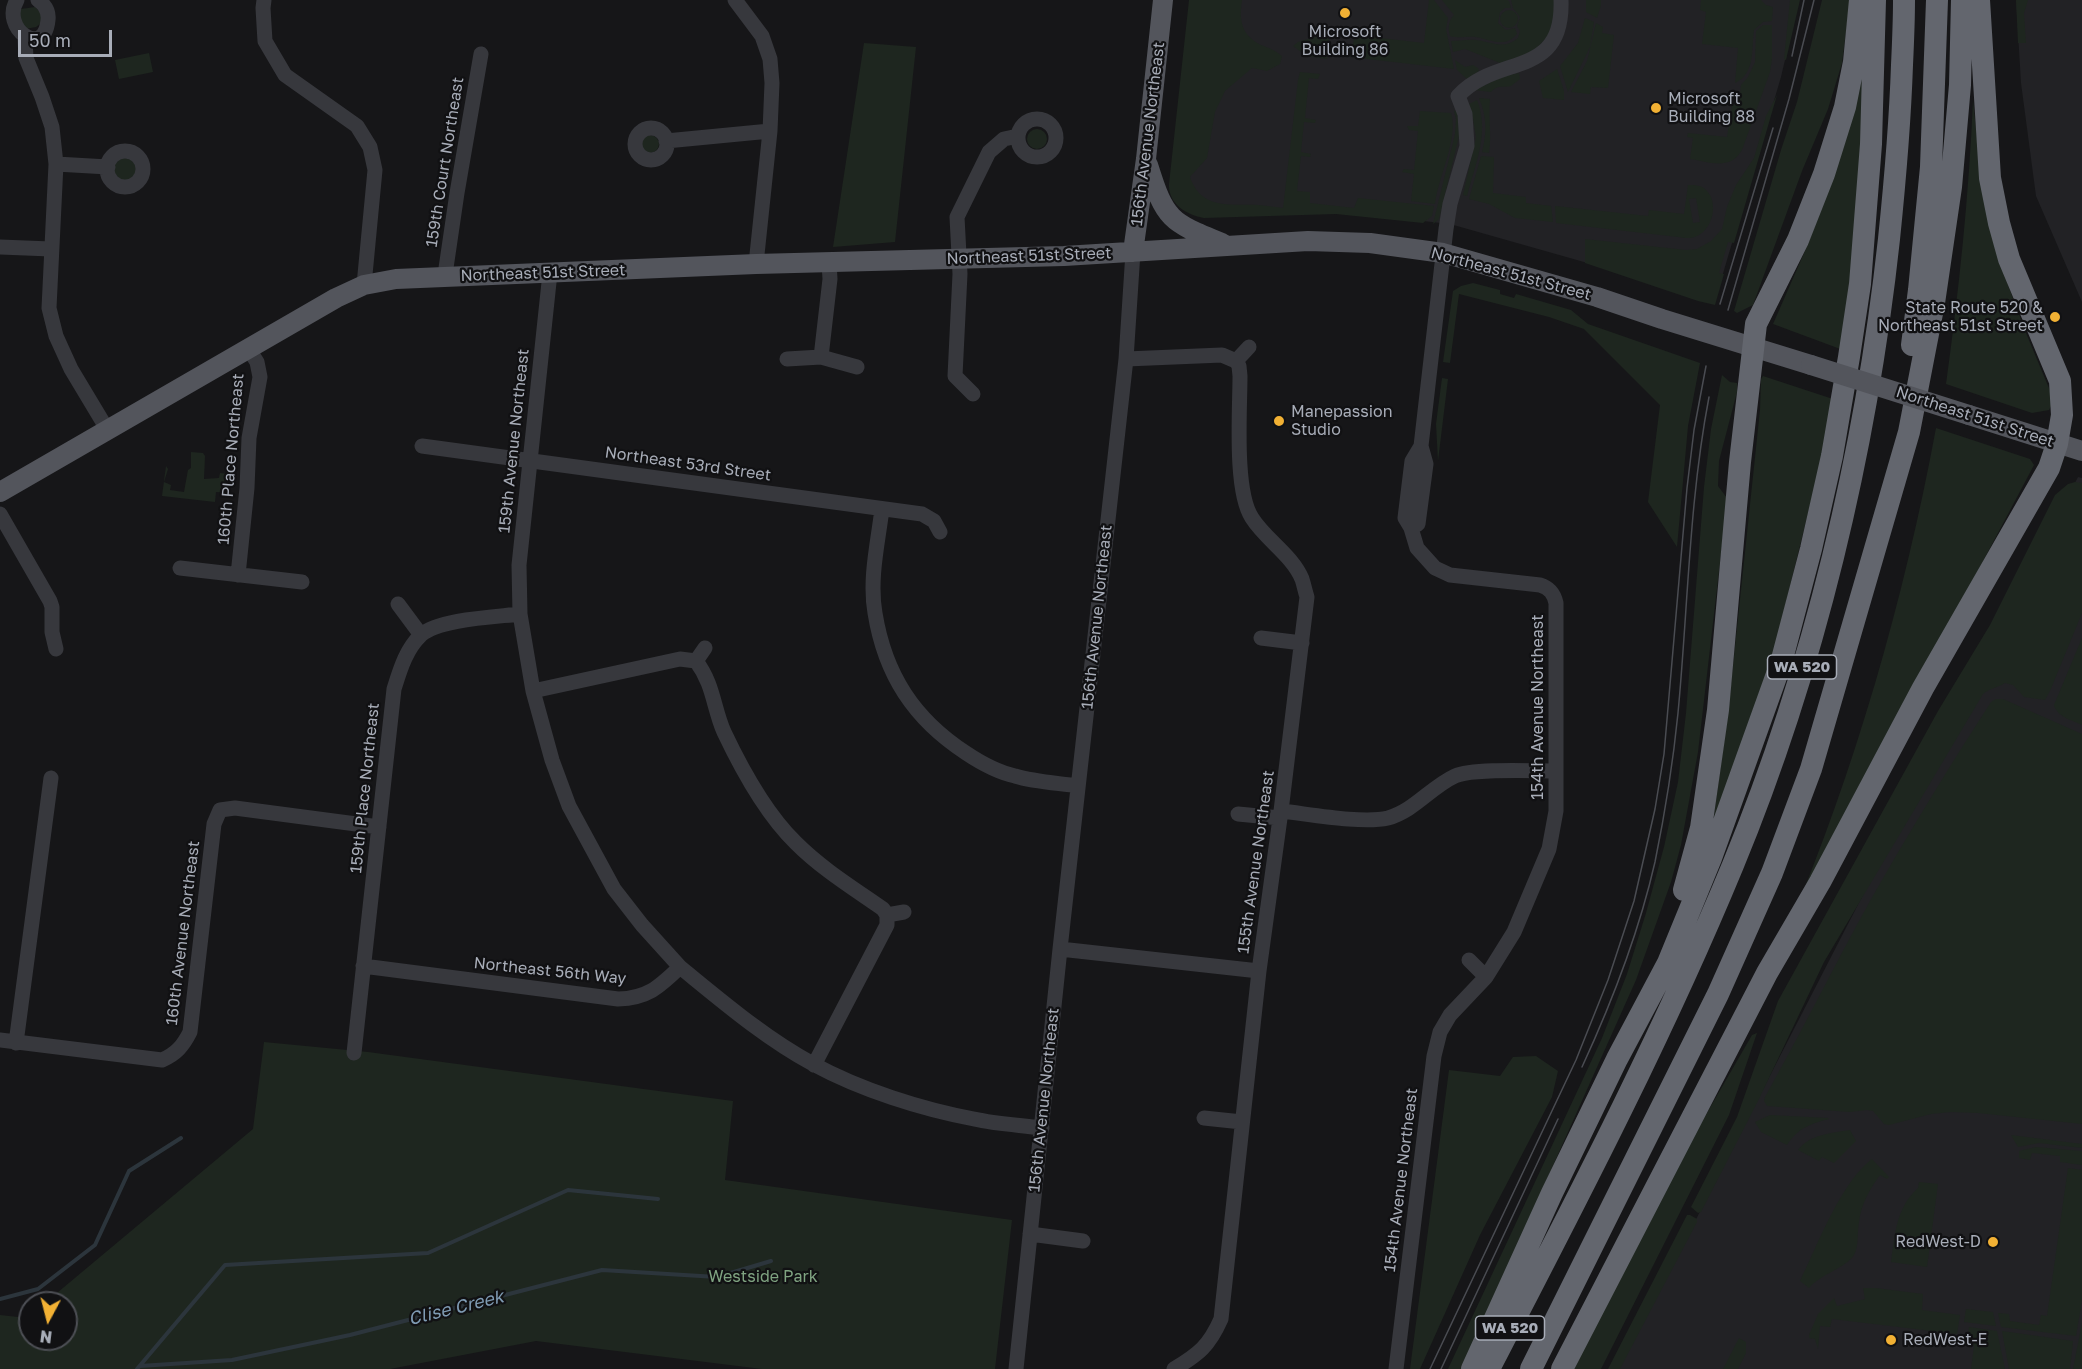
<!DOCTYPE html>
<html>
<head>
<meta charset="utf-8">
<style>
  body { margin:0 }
  #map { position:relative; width:2082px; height:1369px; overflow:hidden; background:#161618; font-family:"Golos Text",sans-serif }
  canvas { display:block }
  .north { position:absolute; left:18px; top:1291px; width:60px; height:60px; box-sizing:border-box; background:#111113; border:2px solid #4d4f55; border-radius:50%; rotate:187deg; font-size:16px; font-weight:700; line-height:24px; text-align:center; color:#a8adb8 }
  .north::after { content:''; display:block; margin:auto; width:21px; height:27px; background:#f2b134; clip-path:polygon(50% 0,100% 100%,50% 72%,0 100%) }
  .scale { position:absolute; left:18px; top:30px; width:94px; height:27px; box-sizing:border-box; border:3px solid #a8adb8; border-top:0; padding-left:8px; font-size:18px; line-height:21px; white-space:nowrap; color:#a8adb8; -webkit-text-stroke:4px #111113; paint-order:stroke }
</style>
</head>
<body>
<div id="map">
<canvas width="2082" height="1369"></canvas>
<div class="north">N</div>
<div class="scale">50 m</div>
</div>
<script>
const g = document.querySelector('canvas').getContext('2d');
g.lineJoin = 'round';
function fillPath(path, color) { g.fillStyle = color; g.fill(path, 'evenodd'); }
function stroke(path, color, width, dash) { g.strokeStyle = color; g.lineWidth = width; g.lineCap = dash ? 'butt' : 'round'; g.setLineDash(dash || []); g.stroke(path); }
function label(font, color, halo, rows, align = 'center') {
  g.font = font + ' "Golos Text",sans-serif'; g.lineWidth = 4.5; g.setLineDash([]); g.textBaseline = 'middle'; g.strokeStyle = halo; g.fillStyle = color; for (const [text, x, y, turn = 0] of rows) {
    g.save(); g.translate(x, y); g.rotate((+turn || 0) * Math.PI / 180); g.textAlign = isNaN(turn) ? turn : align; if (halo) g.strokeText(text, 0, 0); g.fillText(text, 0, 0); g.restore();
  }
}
fillPath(new Path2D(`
  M1190,0H1799L1781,77L1714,304L1591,264L1450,224L1334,211L1181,208Z
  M2016,0H2082V302L2036,196L2021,83Z
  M2078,477L2082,478V1369H1619Z`), '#222225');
fillPath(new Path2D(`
  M1189,0H1242C1239,20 1241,35 1261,45C1269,48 1275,50 1282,56L1280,64L1267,71L1252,68L1225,91L1215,112L1207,158L1190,177C1201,210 1230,204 1259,205C1267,206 1276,207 1283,208L1298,80L1300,72L1320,74L1318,79L1309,78L1305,118L1316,120L1315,123L1304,122L1301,152L1311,154L1310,157L1301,156L1297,191L1310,192V203L1354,208L1358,198L1434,206L1432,216L1423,223L1336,214L1204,218C1187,215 1168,204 1169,184Z
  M1429,0H1434L1448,18L1446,29L1454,69L1350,57L1355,35L1424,43Z
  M1442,0H1507L1509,1L1511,8H1505L1500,12L1498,23L1506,30L1515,28L1517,34C1505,49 1490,39 1475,37C1467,36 1458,39 1450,36C1448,28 1448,21 1454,15Z
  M1511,0H1554L1556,14L1548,36L1533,52L1515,60L1500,63L1465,49L1453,52L1451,41C1459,41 1468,39 1476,40C1492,42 1504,50 1518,38L1520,31L1517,26L1520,17L1513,8Z
  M1586,0H1601V5L1597,18L1586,12Z
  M1701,0H1761L1766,5L1773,7L1772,21L1763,22L1754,30C1751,49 1756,73 1735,83L1738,48L1702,44L1706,12L1700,10Z
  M1790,0H1800L1786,60L1784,59Z
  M1822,0H1850L1842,63L1828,109L1802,171L1753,305L1737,313L1734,311L1781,150L1797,102Z
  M2016,0H2028L2024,13L2026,43H2018Z
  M35,7L42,14L40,24L36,27L25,29L17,12L21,9Z
  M1500 19a9 9 0 1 1 18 0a9 9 0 1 1-18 0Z
  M1585,18L1594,22L1590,47L1568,92L1560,66L1578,43Z
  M1596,23L1603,27L1602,33L1614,35L1608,88L1591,87L1590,94L1571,92L1587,61Z
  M1763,25H1772V59L1770,72L1742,150C1730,171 1709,162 1690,159L1693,138L1687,137L1688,133L1727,137L1732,105L1739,104L1741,85L1748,77L1755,62L1756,31Z
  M1318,36L1329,37L1330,56H1327V59L1307,56L1293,46L1298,42Z
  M864,43L916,47L895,242L833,247Z
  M149,53L153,72L119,79L115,60Z
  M1455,60L1465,67L1473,65L1478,68L1479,71L1467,79L1457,70Z
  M1557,69L1564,91V100L1543,98L1539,81Z
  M1519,73L1520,79L1511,86C1502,88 1498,84 1491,92L1475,90L1503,76Z
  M1864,78L1855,249L1843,350L1773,324L1805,251L1819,215L1859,79Z
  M1777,95L1734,243L1728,242L1719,273L1724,274L1715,305L1698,301L1585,263V239L1686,250L1697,249L1711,241L1722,229L1727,207L1736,185L1754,158L1766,116Z
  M1479,98L1490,99C1488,118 1492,133 1489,153L1482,152C1487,133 1487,117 1479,98Z
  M1477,100C1490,132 1475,165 1467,196L1463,195L1476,137L1473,119L1469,104Z
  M1973,100L1977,139L2008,285L2026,333L2051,393L2052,404L2049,410L2032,413L1946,384C1959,290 1969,195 1973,100Z
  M1457,110L1460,132L1439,219L1433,224L1455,134L1456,119L1454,111Z
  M1420,111L1451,113C1459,138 1438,177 1435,204L1411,201L1414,174L1402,172L1404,169L1414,170L1418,131L1409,130L1407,126H1418Z
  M1027 139a10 10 0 1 1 20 0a10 10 0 1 1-20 0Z
  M641 144a9 9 0 1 1 18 0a9 9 0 1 1-18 0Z
  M1481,156L1494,157L1493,193L1526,197V203L1551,206L1553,222L1515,218L1489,204L1469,199Z
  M114 169a11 11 0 1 1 22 0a11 11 0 1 1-22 0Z
  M1688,185C1695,185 1701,185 1706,190C1719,202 1713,229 1697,236C1692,239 1684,238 1678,237L1556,223L1555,206L1648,216L1649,210L1684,214ZM1696,198L1700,222L1693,223L1689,199Z
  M1473,283L1500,290V294L1514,298L1516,294L1571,310L1588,324L1700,363L1688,426L1677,547L1648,502L1660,405L1584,329L1549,317L1459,294L1450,363L1443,362L1453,291L1461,286Z
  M1722,375L1730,382L1737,383V392L1719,461L1718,486L1727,498L1724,528L1698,752L1681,845L1671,882L1636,980L1462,1369H1448L1602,1038L1627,974L1646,913L1664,847L1678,782L1686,713L1704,487L1711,429Z
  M1763,376L1836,400L1770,667L1710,844L1728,713L1760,410L1761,379Z
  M1442,378L1448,379L1438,461L1436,424Z
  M1936,428L2030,459L2034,465L1787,931C1855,770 1904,600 1936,428Z
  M191,452L203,453L205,456L204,479L219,478L220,473L229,474L231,477L229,493L216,492L215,502L162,496L166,466L168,469L164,482L171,485L170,490L184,492L188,470L191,468Z
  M2075,482L2082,483V613L2050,691L2045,700L2024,697L2013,685L2005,683C1997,688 1990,688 1983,694L1824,962L1759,1099L1701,1212L1698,1213L1691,1207L1737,1117L1778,1001L1938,711L1990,625L2055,495L2068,484Z
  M2082,638V725C2072,720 2057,717 2054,705Z
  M1996,699H2003L2082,734V1124L1978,1113L1951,1112L1931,1114L1889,1125L1884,1124L1873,1111L1867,1110L1850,1112L1767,1106L1764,1101L1765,1097C1801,1033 1834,966 1870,901C1908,834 1949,767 1991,702Z
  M1757,1033L1729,1115L1601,1369H1571L1652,1208L1752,1035Z
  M264,1042L368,1052L733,1101L725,1180L1012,1220L995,1369H762L536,1341L390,1369H0V1315L27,1318L30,1316V1339H66V1303H45L253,1129Z
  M1536,1056L1558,1071L1552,1097L1480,1235L1420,1369H1410L1449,1070L1500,1076L1513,1057Z
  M1770,1115L1828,1118L1829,1119C1810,1124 1798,1128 1787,1145L1761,1132L1755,1122Z
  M1850,1130L1856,1141L1834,1163L1822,1157L1819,1161L1798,1150C1810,1134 1832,1133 1850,1130Z
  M2011,1135L2082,1144V1148L2039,1143L2018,1147Z
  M2036,1147L2082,1151V1165L2060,1162V1156L2032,1153L2030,1160L2019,1158V1151Z
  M1872,1159L1889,1177L1887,1179L1880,1175C1870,1189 1861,1204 1859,1222C1857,1231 1859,1247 1854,1255C1847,1267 1821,1274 1809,1288L1800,1281C1817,1246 1841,1182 1872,1159Z
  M2068,1168L2082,1170V1300L2076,1336L2001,1327L1998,1313L2009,1314L2010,1321L2039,1325L2041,1315L2047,1316Z
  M1919,1182L1938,1184L1927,1267L1891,1262C1895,1234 1896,1208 1918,1188Z
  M1687,1215H1690L1697,1219V1222L1620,1369H1608Z
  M1863,1288H1876L1923,1294L1922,1310L1960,1315L1957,1334L1832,1319L1830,1327L1820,1326L1818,1349L1815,1339L1809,1338V1335L1818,1314L1834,1298L1837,1306L1865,1299Z
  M1966,1309L1993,1312L1996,1326L1964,1322Z
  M2082,1323V1369H2073Z
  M1969,1327L1997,1331L2005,1369H1971L1974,1346L1967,1344Z
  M2002,1331L2073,1341L2070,1369H2009Z
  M1739,1338L1746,1342V1353L1738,1369H1723Z`), '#1e261f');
stroke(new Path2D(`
  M0,1299L38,1289L95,1245L129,1171L181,1138
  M140,1366L232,1360L350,1335L602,1270L717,1277L771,1261
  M137,1369L225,1265L428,1253L568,1190L658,1199`), '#2c353c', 4);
stroke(new Path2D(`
  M17,0C0,28 44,60 48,20C49,12 45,5 38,0
  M264,0L263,8L265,41L285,75L357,126L370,147L375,170L364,285
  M735,0L762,36L770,59L772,83L770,131L756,264
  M25,39L26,58L42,97L52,127L56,164L49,308L56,336L71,369L107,429
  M1018 138a19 19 0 1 1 38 0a19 19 0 1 1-38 0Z
  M635 144a16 16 0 1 1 32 0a16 16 0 1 1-32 0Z
  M666,141L770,131
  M107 169a18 18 0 1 1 36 0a18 18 0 1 1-36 0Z
  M56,164L108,167
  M0,247L51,249
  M550,273L519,565L520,614L533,691L552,760L569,806L614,889L642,925L680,967
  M448,277L446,268L457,193L481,54
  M821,357L830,279L829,263
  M787,359L821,357L857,367
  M1126,359L1222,355L1236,361
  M1236,361L1249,347
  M973,394L955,376L960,274L957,217L989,152L1004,139L1018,136
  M422,446L922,514L934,521L940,532
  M882,509C878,542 869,579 875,613C885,675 914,719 966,753C981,763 997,772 1015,776C1035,782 1058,783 1078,786
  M0,514L50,601L52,607V632L56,649
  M1411,528L1418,524L1426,464L1421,446L1446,229L1450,204L1467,146L1465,114L1458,96C1497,53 1564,80 1561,0
  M180,568L302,582
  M238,575L247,488L249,438L260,377L257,362L248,348
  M398,604L421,635
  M1261,638L1302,643
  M696,661C714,685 713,707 724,732C742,770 766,814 796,843C822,869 853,888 883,909L887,915
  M696,661L705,648
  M533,691L680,659L696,661
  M220,810L235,808L379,827
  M1281,811C1309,814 1362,824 1388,818C1414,811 1431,787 1455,776C1473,768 1533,771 1556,771
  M1238,814L1280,818
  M887,915L904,912
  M1060,949L1259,971
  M1469,960L1486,977
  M363,966L618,999C648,998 659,987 680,967C723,1002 765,1038 813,1064C861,1090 921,1109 974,1119C996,1124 1019,1125 1042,1128
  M0,1040L162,1060C176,1054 183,1046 190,1032L214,824L220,810
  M16,1043L51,778
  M354,1053L394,689C400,670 406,649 421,635C439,619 495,617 520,614
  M814,1065L887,925V915
  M1204,1118L1242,1122
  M1030,1234L1083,1241
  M1016,1369L1060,949L1126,359L1133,252
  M1174,1369C1199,1354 1209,1346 1221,1319L1259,971L1281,811L1307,597C1305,591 1304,585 1302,579C1292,555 1266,540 1252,518C1234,491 1240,410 1240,376L1239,366L1236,361
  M1396,1369L1434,1056L1440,1032L1450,1015L1486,977L1514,932L1549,849L1556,811V603C1554,594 1550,588 1540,585L1450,575L1435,568L1417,548L1411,528L1405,518L1412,461L1421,446`), '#37383d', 15);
stroke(new Path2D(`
  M1148,165C1165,220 1170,222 1222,243
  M1133,252L1146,159L1163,0
  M1969,415L2082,451
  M0,492L336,298L364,285L396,279L756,264L1064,256L1308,241L1370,243L1443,253L1597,297L1662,319L1811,365`), '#53555c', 20);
stroke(new Path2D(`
  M1912,345L1919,290L1931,167L1937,0
  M1684,890L1701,828L1718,710L1740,462L1756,324L1798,240L1824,174L1845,107L1854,62L1860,0
  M1472,1369L1552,1193L1617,1059L1668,963L1711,858L1781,663L1811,549L1832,456L1849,357L1860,284L1871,144L1875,0
  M1489,1369C1575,1203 1662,1037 1733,865C1814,669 1866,451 1889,239C1895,181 1900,124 1902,65C1903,44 1904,22 1904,0
  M1531,1369L1718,994L1772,873L1811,769L1909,432L1934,303L1951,187L1960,85L1962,0
  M1562,1369L1767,973L1820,882L1923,688L2049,468L2057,444L2062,415L2060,381L2009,259L1999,223L1990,178L1979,0`), '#63666e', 22);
stroke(new Path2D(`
  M1792,56L1804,0
  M1720,304L1773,128
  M1728,310L1789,99L1814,0
  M1582,1067C1612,1002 1639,932 1655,862C1665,813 1673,763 1678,713C1688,608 1689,501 1709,397
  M1430,1369L1576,1060L1608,980L1634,901L1655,809L1664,754L1687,488L1694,430L1706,366
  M1441,1369L1558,1119`), '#4a4c52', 1.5);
stroke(new Path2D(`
  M1811,365L1969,415`), '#53555c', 20);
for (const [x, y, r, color] of [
  [1345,13,6,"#f2b134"],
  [1656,108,6,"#f2b134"],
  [2055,317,6,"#f2b134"],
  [1279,421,6,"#f2b134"],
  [1993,1242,6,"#f2b134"],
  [1891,1340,6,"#f2b134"]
]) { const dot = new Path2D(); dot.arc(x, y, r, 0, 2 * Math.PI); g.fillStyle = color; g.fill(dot); stroke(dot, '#111113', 2); }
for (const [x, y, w] of [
  [1802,667,69],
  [1510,1328,69]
]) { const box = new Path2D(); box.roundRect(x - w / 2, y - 12, w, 24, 4.5); g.fillStyle = '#111113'; g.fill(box); stroke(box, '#a8adb8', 1.5); }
label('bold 15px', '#a8adb8', null, [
  ["WA 520",1802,667],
  ["WA 520",1510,1328]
]);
label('16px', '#a8adb8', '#111113', [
  ["Microsoft",1345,32,"center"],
  ["Building 86",1345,50,"center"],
  ["Microsoft",1668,99],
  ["Building 88",1668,117],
  ["State Route 520 &",2043,308,"right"],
  ["Northeast 51st Street",2043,326,"right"],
  ["Manepassion",1291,412],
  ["Studio",1291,430],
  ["RedWest-D",1981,1242,"right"],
  ["RedWest-E",1903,1340]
], 'left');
label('16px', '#a8adb8', '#111113', [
  ["156th Avenue Northeast",1148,134,-83],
  ["159th Court Northeast",445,162,-81],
  ["Northeast 51st Street",1029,256,-2],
  ["Northeast 51st Street",543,273,-2],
  ["Northeast 51st Street",1511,274,15],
  ["Northeast 51st Street",1975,417,18],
  ["159th Avenue Northeast",514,441,-84],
  ["160th Place Northeast",231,459,-85],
  ["Northeast 53rd Street",688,464,8],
  ["156th Avenue Northeast",1097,617,-84],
  ["154th Avenue Northeast",1538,707,-90],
  ["159th Place Northeast",365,788,-84],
  ["155th Avenue Northeast",1256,862,-82],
  ["160th Avenue Northeast",183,933,-83],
  ["Northeast 56th Way",550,971,6],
  ["156th Avenue Northeast",1044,1100,-84],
  ["154th Avenue Northeast",1401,1180,-83]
]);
label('16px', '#7fa381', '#111113', [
  ["Westside Park",763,1277]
]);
label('italic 18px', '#7f9bb3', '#111113', [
  ["Clise Creek",456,1308,-14]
]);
</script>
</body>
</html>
